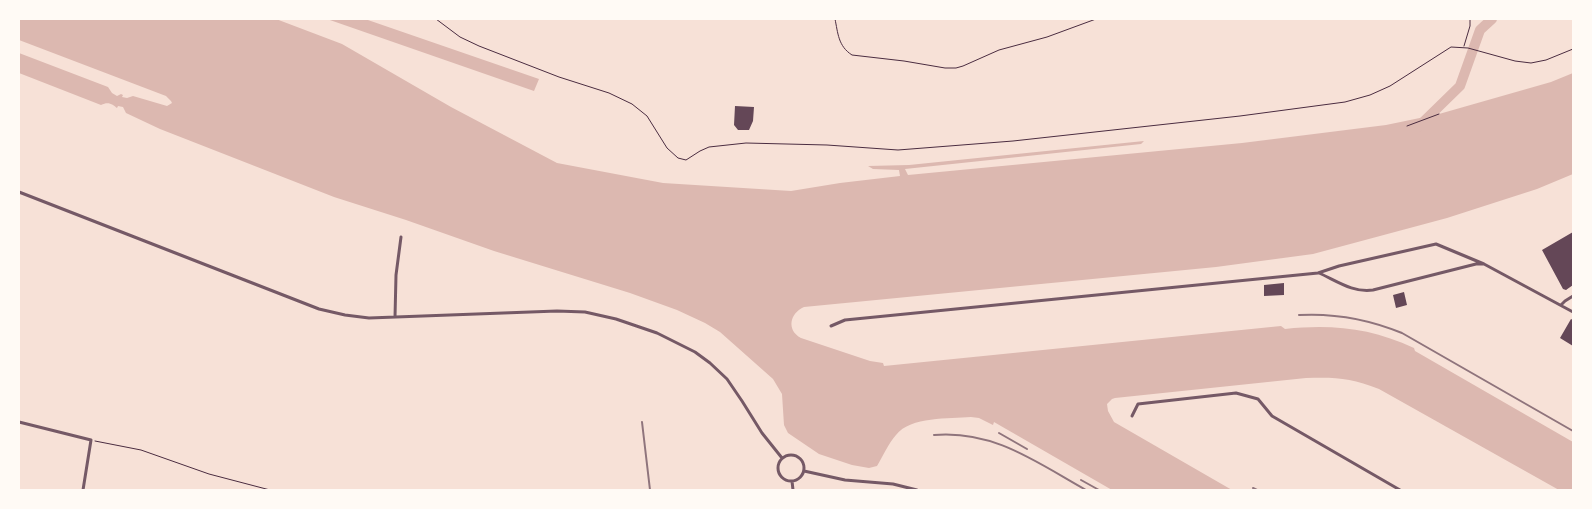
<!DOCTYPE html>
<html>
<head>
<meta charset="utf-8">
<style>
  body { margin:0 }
  #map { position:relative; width:1592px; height:509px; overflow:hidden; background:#f7e1d7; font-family:Ubuntu,sans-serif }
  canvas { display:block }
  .frame { position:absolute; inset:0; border:20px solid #fffaf5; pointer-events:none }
</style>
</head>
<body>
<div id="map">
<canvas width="1592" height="509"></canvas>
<div class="frame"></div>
</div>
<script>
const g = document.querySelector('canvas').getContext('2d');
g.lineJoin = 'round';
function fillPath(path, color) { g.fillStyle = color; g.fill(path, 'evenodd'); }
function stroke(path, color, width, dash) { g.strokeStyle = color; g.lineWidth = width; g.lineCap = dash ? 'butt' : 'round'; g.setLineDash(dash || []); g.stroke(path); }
fillPath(new Path2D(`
  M19,19H276L342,44L451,107L557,163L663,183L791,191L840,183L900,176L899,170L873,169L868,166L909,165L1144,141L1141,144L905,169L908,175L1242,143L1386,125L1439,114L1551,82L1573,73V174L1537,189L1447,218L1313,254L1216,267L804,307C790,313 786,330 801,338L870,361L883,363L884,366L1281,326L1285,329C1332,324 1371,328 1414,348L1415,351L1573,442V490H1559L1379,389C1351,378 1336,377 1306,378L1115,398L1112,399L1107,404L1108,411L1114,422L1232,490H1112L994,422L993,425L979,418L971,417C949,419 911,416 896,435C888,444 883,456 877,466L869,468L852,465L819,454L788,433L784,425L782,394L773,379L720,332L705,323L677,310L630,293L494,251L406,220L334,197L160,129L126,113L123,107L118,106L117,108C113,105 109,101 101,105L19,73V53L108,87L112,93L117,96L121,94L123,95L122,97L127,98L133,96L167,106L172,103L171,101L166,96L19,40Z
  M327,19H365L539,79L534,91Z`), '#dcb8b0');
stroke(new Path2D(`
  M1418,127L1460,86L1480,30L1492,19`), '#dcb8b0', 10);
fillPath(new Path2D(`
  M735,106L754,107L753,121L749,130H738L734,125Z
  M1573,232V285L1566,290L1563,289L1542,250Z
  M1284,283V295L1264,296V285Z
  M1404,292L1407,305L1396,308L1393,295Z
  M1571,319L1573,320V346L1560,338Z`), '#644757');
stroke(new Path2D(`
  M436,19L460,37L479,46L559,77L609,93L632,104L647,116L667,148L678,158L686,160L700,151L709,147L746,143L827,145L898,150L1013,141L1240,116L1345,102L1370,95L1390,86L1451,47L1468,48L1515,61L1531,63L1546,60L1573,49
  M835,19C838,33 838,46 852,55L904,61L945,68H956L963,66L999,50L1047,37L1096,19
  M1464,46L1470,26V19
  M1407,126L1439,114
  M95,441L141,450L209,474L270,490`), '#4a2c40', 1);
stroke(new Path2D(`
  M19,192L319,309L345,315L369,318L557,311L585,312L616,319L657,333L695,352L710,363L727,379L742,401L762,433L782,458
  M1319,273C1337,281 1353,293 1373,290L1476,264H1483
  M1561,305L1565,301L1573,296
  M395,317L396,275L401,237
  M831,326L845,320L1318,273L1339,266L1436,244L1484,264L1573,312
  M1132,416L1138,404L1236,393L1258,399L1272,416L1400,490
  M19,422L91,440L83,490
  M778 468a13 13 0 1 1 26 0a13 13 0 1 1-26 0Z
  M804,471L845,480L893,484L917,490
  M792,481L793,490`), '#755966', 3);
stroke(new Path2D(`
  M1299,315C1335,313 1368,319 1402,333L1573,431
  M642,422L650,490
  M999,433L1027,449
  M934,435C994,430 1036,462 1086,490
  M1081,480L1099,490
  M1253,488L1257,490`), '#8f747c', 2);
</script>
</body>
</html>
